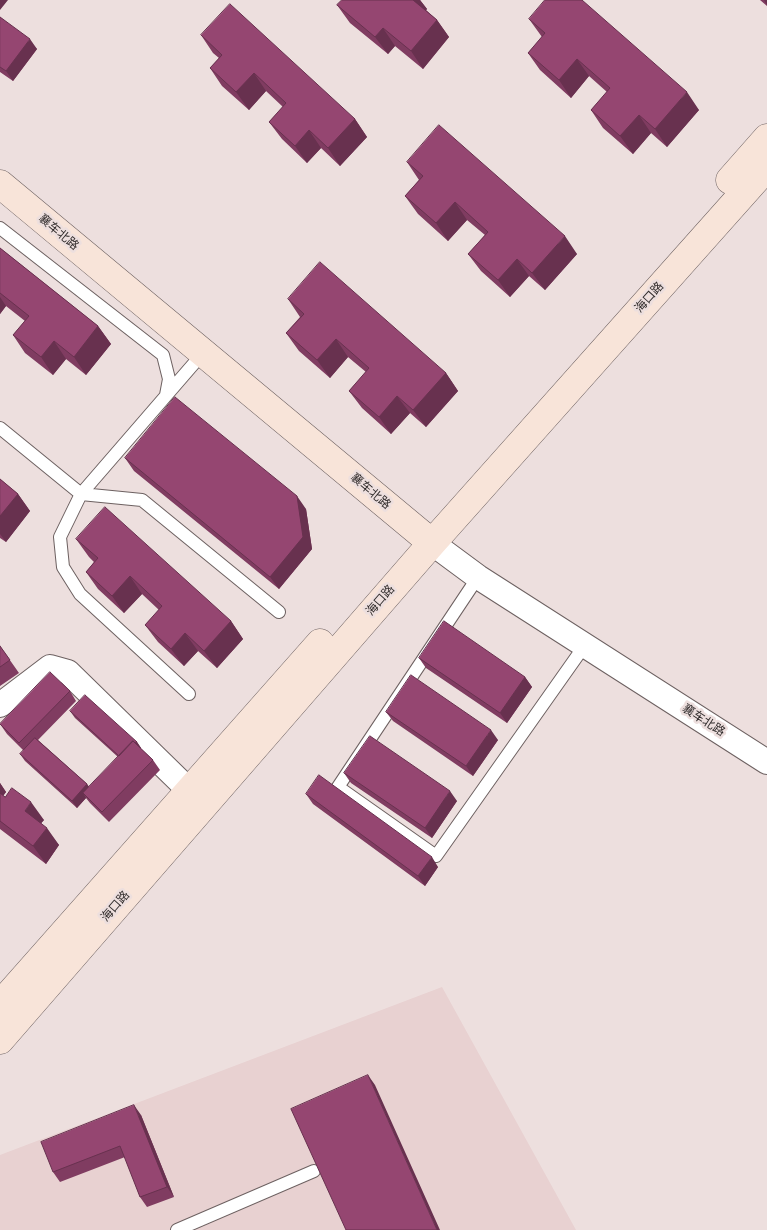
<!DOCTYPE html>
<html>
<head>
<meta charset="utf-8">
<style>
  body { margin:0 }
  canvas { display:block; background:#eddfde }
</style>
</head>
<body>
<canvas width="767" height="1230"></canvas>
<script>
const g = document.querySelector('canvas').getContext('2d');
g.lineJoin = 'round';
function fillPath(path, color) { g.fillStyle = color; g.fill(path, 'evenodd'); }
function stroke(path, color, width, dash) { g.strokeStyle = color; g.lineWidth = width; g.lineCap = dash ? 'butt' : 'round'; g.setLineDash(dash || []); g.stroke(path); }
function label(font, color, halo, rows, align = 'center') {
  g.font = font + ' "Source Sans 3","Noto Sans SC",sans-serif'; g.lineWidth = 5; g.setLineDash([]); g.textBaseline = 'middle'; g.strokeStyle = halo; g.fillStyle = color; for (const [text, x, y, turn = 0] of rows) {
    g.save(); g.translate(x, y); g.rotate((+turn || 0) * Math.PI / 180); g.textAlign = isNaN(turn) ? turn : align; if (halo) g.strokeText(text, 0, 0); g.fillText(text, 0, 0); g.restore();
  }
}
fillPath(new Path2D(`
  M442,987L576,1230H0V1155Z`), '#e8d1d1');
const lane = new Path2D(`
  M0,228L163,355L169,379L166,395
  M0,428L81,494L142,500L279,612
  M478,577L338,787L436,856L585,645
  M189,694L80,594L63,567L60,537L81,494L203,353
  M177,1230L314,1171`);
const street = new Path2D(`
  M432,543L478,577L767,762
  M0,705L50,667L68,672L202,803`);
const secondary = new Path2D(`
  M730,180L767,138
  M0,184L432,543
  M0,1005L320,643
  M0,1040L432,543L767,167`);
stroke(lane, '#6d6161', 14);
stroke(street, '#6d6161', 26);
stroke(secondary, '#6d6161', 29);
stroke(lane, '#fff', 12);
stroke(street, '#fff', 24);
stroke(secondary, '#f8e4d9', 28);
fillPath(new Path2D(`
  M342,0H420L427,9L426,10L437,20L449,37L423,69L395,46L388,54L350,23L337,5Z
  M760,0H767V6Z
  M0,17L37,49L13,81L0,72Z
  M529,19L699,110L667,147L651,133L633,154L603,128L591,110L607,92L589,76L571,98L540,70L528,53L542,37Z
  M201,35L355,119L367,137L340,166L321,148L307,163L282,139L269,122L283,107L266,91L249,110L222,86L210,68L219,58L213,53Z
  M407,162L577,254L545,290L529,276L510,297L481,271L468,254L485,235L467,220L448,241L418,214L405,196L419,180Z
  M0,248L98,326L111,344L86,375L66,359L53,375L25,353L13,335L25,321L6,306L0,314Z
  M288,299L446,373L458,391L426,427L410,413L391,434L362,408L349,391L366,372L348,357L330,378L299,351L286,333L300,317Z
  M125,458L306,509L312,549L279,589L134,471Z
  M0,479L18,494L30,511L6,542L0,538Z
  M76,539L231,621L243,639L217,668L198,651L184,666L158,642L145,625L159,610L142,594L124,613L98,589L86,572L94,562L89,557Z
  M0,646L19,673L0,686Z
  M419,658L525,677L532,687L507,723L426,668Z
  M70,691L76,701L38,740L87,784L89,787L118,757L75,718L70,711L137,742L141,748V749L153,760L160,770L109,822L90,803L86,798L77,808L25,761L20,754L24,751L7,734L0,724Z
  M386,712L498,740L473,776L393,721Z
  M344,773L457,801L432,838L351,783Z
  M0,783L6,792L3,796L44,820L41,823L59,845L46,864L0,829Z
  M306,794L438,867L425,886L313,804Z
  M141,1115L174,1197L147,1207L140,1197L125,1157L60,1182L53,1172Z`), '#803c61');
fillPath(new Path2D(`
  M0,0H8L0,10Z
  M412,0H420L427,9L422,15Z
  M764,0H767V5Z
  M437,20L449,37L423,69L411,51Z
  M383,28L395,46L388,54L375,37Z
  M30,39L37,49L13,81L6,71Z
  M577,59L589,76L571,98L559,80Z
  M254,73L266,91L249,110L236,92Z
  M687,92L699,110L667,147L655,129Z
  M639,115L651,133L633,154L620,136Z
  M355,119L367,137L340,166L328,148Z
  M309,130L321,148L307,163L295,146Z
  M455,202L467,220L448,241L436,223Z
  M565,236L577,254L545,290L532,273Z
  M517,259L529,276L510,297L498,280Z
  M0,297L6,306L0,314Z
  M98,326L111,344L86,375L74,357Z
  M336,339L348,357L330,378L317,360Z
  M54,341L66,359L53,375L41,357Z
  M446,373L458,391L426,427L413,410Z
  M397,396L410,413L391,434L379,417Z
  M18,494L30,511L6,542L0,534V516Z
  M297,496L306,509L312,549L279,589L270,577Z
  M130,576L142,594L124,613L112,596Z
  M231,621L243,639L217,668L204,651Z
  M185,633L198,651L184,666L171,649Z
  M525,677L532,687L507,723L500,713Z
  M491,730L498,740L473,776L466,766Z
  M137,742L141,748L126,765L122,758Z
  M0,783L6,792L0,800Z
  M87,784L92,791L83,793L86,798L77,808L72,801Z
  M450,791L457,801L432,838L425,828Z
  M31,802L44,820L37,828L25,811Z
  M47,828L59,845L46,864L33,846Z
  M432,857L438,867L425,886L418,876Z
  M368,1075L375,1085L440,1230H437Z
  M134,1105L141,1115L174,1197L167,1187Z`), '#68314f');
const building = new Path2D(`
  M342,0H413L437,20L411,51L383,28L375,37L337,5Z
  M545,0H582L687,92L655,129L639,115L620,136L591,110L610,88L577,59L559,80L528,53L545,33L529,19Z
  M230,4L355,119L328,148L309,130L295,146L269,122L286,103L254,73L236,92L210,68L222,55L201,35Z
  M0,17L30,39L6,71L0,67Z
  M439,125L565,236L532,273L517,259L498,280L468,254L488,232L455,202L436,223L405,196L423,176L407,162Z
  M0,248L98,326L74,357L54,341L41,357L13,335L29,316L0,293Z
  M320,262L446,373L413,410L397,396L379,417L349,391L369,368L336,339L317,360L286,333L304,314L288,299Z
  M175,397L297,496L303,537L270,577L125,458Z
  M0,479L18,494L0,516Z
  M105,507L231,621L204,651L185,633L171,649L145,625L162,606L130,576L112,596L86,572L98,558L76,539Z
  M444,621L525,677L500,713L419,658Z
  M0,646L10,660L0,667Z
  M50,672L70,691L19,743L0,724Z
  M411,675L491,730L466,766L386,712Z
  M85,695L137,742L135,743L133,741L119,756L70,711Z
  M370,736L450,791L425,828L344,773Z
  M35,738L87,784L72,801L20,754Z
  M133,741L153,760L102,812L83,793Z
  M319,775L432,857L418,876L306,794Z
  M12,788L31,802L25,811L47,828L33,846L0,821V793L5,797Z
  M368,1075L437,1230H346L291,1109Z
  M134,1105L167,1187L140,1197L120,1146L53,1172L41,1142Z`);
fillPath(building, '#954671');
stroke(building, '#68314f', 1);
label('12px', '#322d2d', '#eddfde', [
  ["襄车北路",58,233,40],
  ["海口路",650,298,-48],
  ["襄车北路",370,492,40],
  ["海口路",381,601,-49],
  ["襄车北路",703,721,33],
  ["海口路",116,907,-49]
]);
</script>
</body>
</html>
